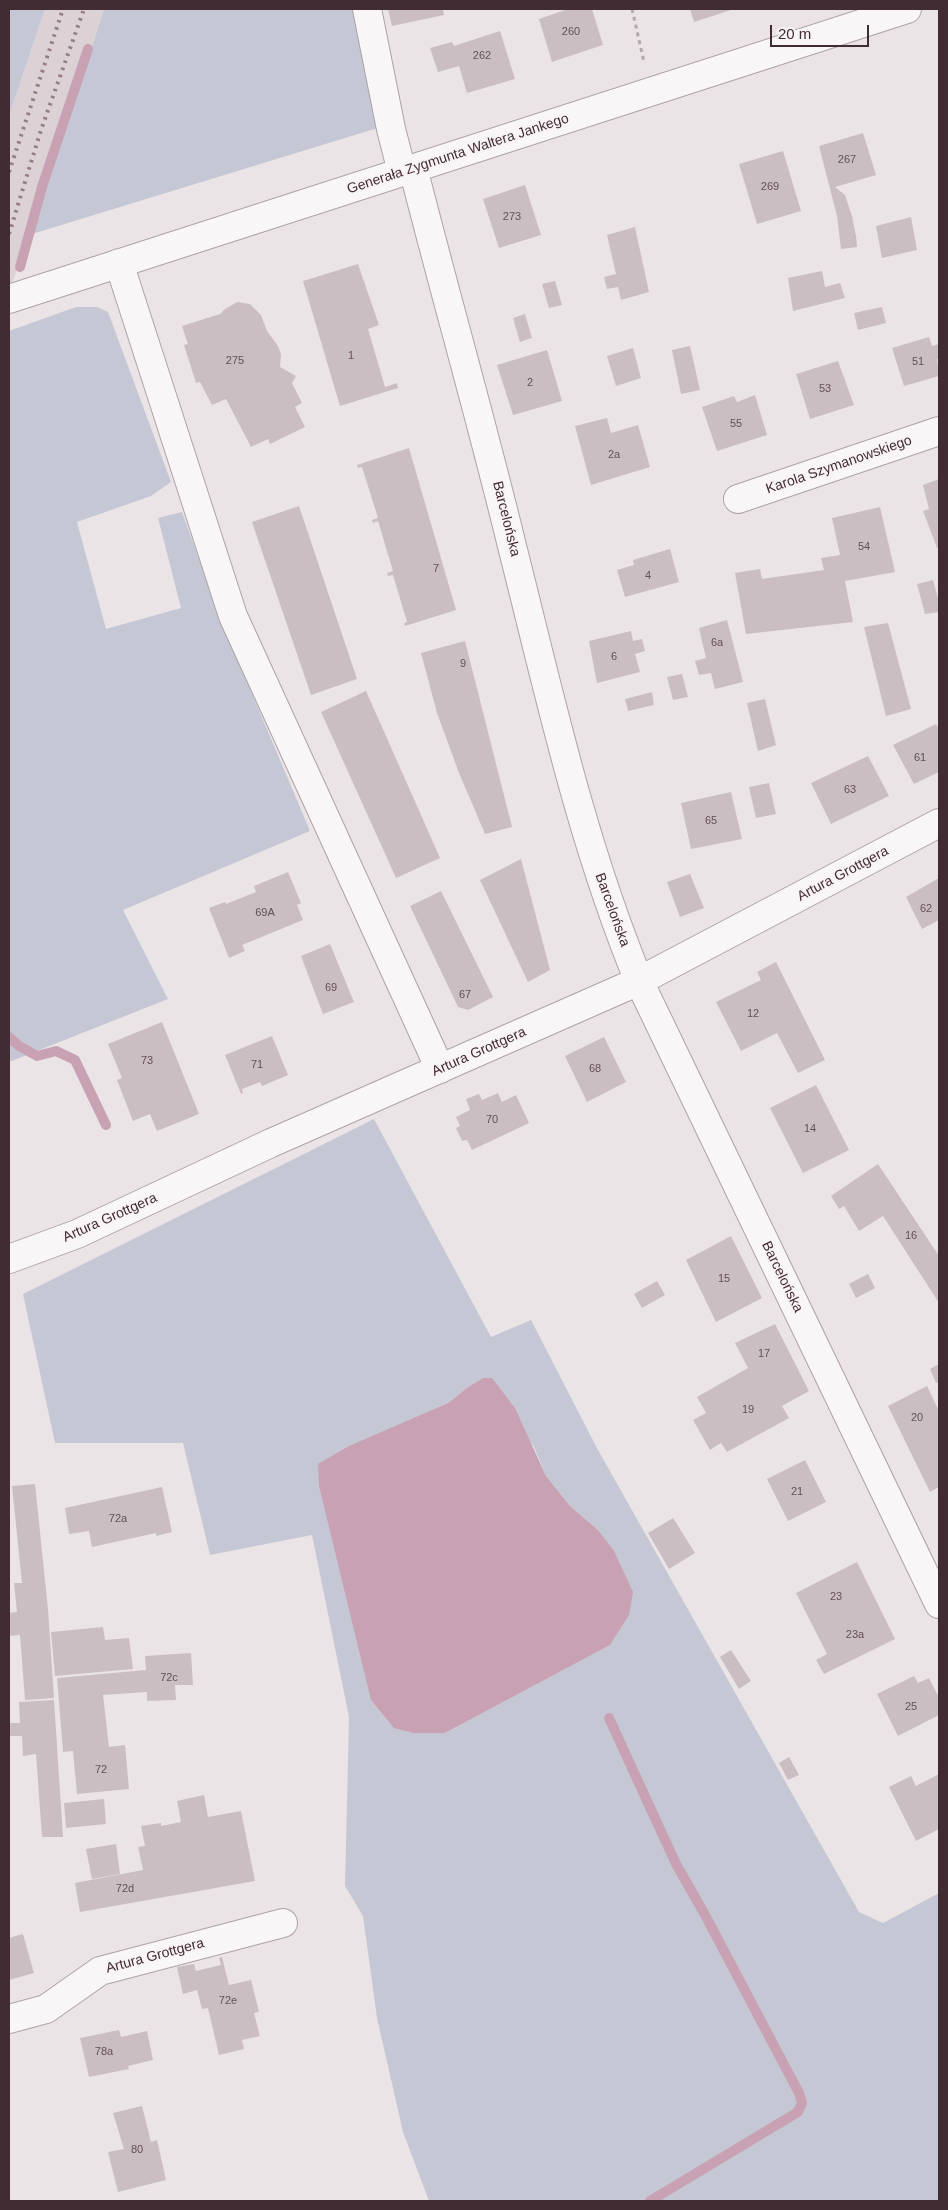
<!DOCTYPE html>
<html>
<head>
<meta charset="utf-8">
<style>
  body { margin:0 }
  #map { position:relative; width:948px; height:2210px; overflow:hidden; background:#ebe4e6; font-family:Helvetica,sans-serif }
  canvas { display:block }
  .frame { position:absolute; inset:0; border:10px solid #422c33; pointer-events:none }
  .scale { position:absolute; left:770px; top:25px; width:99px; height:22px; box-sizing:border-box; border:2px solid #422c33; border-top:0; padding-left:6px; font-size:15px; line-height:18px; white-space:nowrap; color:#422c33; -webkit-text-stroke:4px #f8f3f5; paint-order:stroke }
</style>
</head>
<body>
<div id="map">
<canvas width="948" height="2210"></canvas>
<div class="frame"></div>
<div class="scale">20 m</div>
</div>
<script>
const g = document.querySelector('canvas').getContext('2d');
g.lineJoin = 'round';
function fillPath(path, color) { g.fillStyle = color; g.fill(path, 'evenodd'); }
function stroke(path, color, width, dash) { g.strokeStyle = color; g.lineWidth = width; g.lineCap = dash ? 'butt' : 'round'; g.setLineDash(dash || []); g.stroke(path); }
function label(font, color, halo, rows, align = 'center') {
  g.font = font + ' Helvetica,sans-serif'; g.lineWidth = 4.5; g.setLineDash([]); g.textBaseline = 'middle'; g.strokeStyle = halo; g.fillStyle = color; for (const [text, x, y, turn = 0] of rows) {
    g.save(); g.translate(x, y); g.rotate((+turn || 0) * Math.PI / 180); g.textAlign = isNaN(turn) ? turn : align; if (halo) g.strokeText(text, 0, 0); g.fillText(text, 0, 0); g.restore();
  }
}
fillPath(new Path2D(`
  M45,9H104L32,234L9,290V116Z`), '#dcd2d5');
fillPath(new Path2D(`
  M9,9H45L9,116Z
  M104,9H359L381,127L32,234Z
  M76,307H97L108,312L171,482L151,496L77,522L106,629L181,608L158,518L182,512L223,625L310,831L123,910L168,999L9,1062V331Z
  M374,1119L491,1337L531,1320L598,1450L859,1912L883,1923L939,1893V2201H429L403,2132L377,2018L363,1916L345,1886L349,1717L312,1535L210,1555L183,1443H55L23,1294ZM483,1378L534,1447L546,1476L570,1506L598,1530L609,1645L445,1733L377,1435L448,1403L468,1387Z`), '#c5c8d4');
fillPath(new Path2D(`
  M483,1378H492L515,1408L546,1476L570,1506L598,1530L614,1551L633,1592L629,1615L610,1645L445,1733H413L394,1728L371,1700L319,1486L318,1464L349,1446L448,1403L468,1387Z`), '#c8a2b2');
stroke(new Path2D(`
  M20,267L42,187L88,49
  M9,1037L19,1046L37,1056L56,1051L75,1060L106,1125
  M609,1718L676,1864L704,1913L799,2093L802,2103L798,2112L650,2201`), '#c8a2b2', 10);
fillPath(new Path2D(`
  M388,9H443L444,15L392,26Z
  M568,9H592L603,45L552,62L539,19Z
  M690,9H734L694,22Z
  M500,31L515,79L467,93L459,66L438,72L430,48L452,42L454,46Z
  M863,133L876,175L835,187L845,195L852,216L856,236L857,247L841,249L837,216L819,146Z
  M783,151L801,211L757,224L739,164Z
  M525,185L541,235L499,248L483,199Z
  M911,217L917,250L882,258L876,226Z
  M635,227L649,292L621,300L618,287L607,289L604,277L616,274L607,235Z
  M358,264L379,325L368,329L385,387L397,383L398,388L340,406L303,281Z
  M822,271L825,287L840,283L845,298L793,311L788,278Z
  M555,281L562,305L549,308L542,284Z
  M237,302L250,304L261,315L267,331L278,346L281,354L280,367L296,376L292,383L302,403L295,407L305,427L270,444L268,439L251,447L226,399L212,405L200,382L196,383L184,345L188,344L182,326L220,314L225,309Z
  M882,307L886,323L858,330L854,313Z
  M525,314L532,338L520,342L513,318Z
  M929,337L932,346L939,344V359H937L939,376L904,386L892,348Z
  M690,346L700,390L681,394L672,350Z
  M633,348L641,378L616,386L607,356Z
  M547,350L562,401L513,415L497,365Z
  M838,361L854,405L810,419L796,374Z
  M755,395L767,435L717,451L702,407L734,396L737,402Z
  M607,418L611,433L638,425L650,467L591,485L575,426Z
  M409,448L456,610L405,626L404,623L407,622L393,575L388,576L387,573L393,571L378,521L373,523L372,520L378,518L362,467L358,468L357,465Z
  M939,479V547L937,548L923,511L929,509L923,485Z
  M299,506L357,679L311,695L252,522Z
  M880,507L895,572L845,581L853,622L746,634L735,573L760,569L762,579L824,570L821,558L840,555L832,518Z
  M670,549L679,582L625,597L617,570L634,565L633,560Z
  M933,580L939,602V612L925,614L917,584Z
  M727,620L743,682L715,689L711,673L699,675L695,661L706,658L699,628Z
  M888,623L911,709L886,716L864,627Z
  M631,631L633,641L642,639L645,651L635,654L640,672L597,683L589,641Z
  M465,641L512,827L485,834L459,773L437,713L421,653Z
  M682,674L688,697L673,700L667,677Z
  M366,691L440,858L396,878L321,712Z
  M652,692L654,705L628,711L625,699Z
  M765,699L776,745L758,751L747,703Z
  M936,724L939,729V772L914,784L893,745Z
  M868,756L889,796L831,824L811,783Z
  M769,783L776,814L756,818L749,787Z
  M731,792L742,839L691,849L681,803Z
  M521,859L550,970L528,982L480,880Z
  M288,872L301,903L297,905L303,920L242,945L245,951L229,958L209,908L225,902L226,904L256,892L254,886Z
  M690,874L704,908L680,917L667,882Z
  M939,878V920L922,929L906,897Z
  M441,891L493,997L468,1010L458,1007L410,906Z
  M330,944L354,1002L323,1014L301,956Z
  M776,962L825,1060L798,1073L777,1033L741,1051L716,1002L761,980L757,972Z
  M162,1022L199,1114L157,1131L150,1114L133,1121L117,1080L122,1078L108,1044Z
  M272,1036L288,1075L262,1086L260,1082L242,1089L243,1093L241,1094L225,1055Z
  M604,1037L626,1082L587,1102L565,1056Z
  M816,1085L849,1150L803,1173L770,1108Z
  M498,1093L502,1102L516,1095L529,1123L472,1150L467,1140L462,1141L456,1128L460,1126L456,1117L470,1110L466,1099L479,1094L482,1100Z
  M878,1164L939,1256V1303L883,1216L859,1231L844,1206L839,1209L831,1196Z
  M731,1236L762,1298L716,1322L686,1260Z
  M868,1274L875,1288L856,1298L849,1284Z
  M657,1281L665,1295L642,1308L634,1294Z
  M775,1324L809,1391L782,1406L789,1418L727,1452L721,1443L710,1450L693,1420L706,1413L697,1397L748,1368L735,1343Z
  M939,1364V1382L936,1383L930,1369Z
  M927,1386L939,1411V1487L930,1492L888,1406Z
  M805,1460L826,1502L788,1521L767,1479Z
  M35,1484L48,1609L54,1698L25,1700L20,1635L9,1636V1613L17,1612L14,1583H22L12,1486Z
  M162,1487L172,1532L156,1536V1533L92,1547L89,1531L69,1534L65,1508Z
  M673,1518L695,1553L669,1569L648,1533Z
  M857,1562L895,1639L824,1674L816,1660L827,1654L796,1593Z
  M103,1627L105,1640L129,1638L133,1669L55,1676L51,1632Z
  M731,1650L751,1681L739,1689L720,1657Z
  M191,1653L193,1685H175L176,1700L147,1701V1692L103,1695L109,1747L125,1745L129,1789L77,1794L73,1751L63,1752L57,1678L146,1670L145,1656Z
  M914,1676L918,1683L929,1678L939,1698V1715L898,1736L877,1694Z
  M54,1700L63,1837H42L36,1754L23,1756L22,1736H9V1723H20L19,1702Z
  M789,1757L799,1775L788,1780L779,1763Z
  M939,1774V1829L916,1841L889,1787L911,1776L916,1786Z
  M204,1795L208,1817L241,1811L255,1881L80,1912L75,1883L143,1870L138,1847L145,1846L141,1826L161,1823V1826L181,1822L177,1801Z
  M104,1799L106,1824L66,1828L64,1803Z
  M116,1844L120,1874L92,1879L86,1849Z
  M23,1934L34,1973L9,1980V1938Z
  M222,1957L229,1985L251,1980L259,2012L254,2013L260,2036L242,2040L244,2049L219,2055L208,2008L202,2009L197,1990L183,1994L177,1967L194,1964L196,1971L221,1965L219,1958Z
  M119,2030L121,2037L147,2031L153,2060L128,2066L129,2069L89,2077L80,2038Z
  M142,2106L151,2142L157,2140L166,2180L118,2192L108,2152L124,2149L113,2113Z`), '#cabec2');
const minor = new Path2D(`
  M367,9L391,129L402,172
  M413,168C445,294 481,419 512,546C549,692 581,841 639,981L939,1604
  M119,263L233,616L440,1069
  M9,299L907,9
  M738,499L939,431
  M9,1259L77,1234L271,1143L639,981L939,823
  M9,2019L46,2009L100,1971L283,1923`);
stroke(minor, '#aea2a6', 30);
stroke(new Path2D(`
  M632,9L644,62`), '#b3a9ad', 3, [4, 4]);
stroke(minor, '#f9f6f7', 28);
stroke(new Path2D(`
  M9,172L63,9
  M9,234L41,130L84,9`), '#937e85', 4, [2.5, 5]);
label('11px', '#645057', null, [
  ["260",571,32],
  ["262",482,56],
  ["267",847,160],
  ["269",770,187],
  ["273",512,217],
  ["1",351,356],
  ["275",235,361],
  ["51",918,362],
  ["2",530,383],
  ["53",825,389],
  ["55",736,424],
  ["2a",614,455],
  ["54",864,547],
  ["7",436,569],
  ["4",648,576],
  ["6a",717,643],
  ["6",614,657],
  ["9",463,664],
  ["61",920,758],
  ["63",850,790],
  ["65",711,821],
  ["62",926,909],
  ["69A",265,913],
  ["69",331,988],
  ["67",465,995],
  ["12",753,1014],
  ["73",147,1061],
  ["71",257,1065],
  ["68",595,1069],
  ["70",492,1120],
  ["14",810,1129],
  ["16",911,1236],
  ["15",724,1279],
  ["17",764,1354],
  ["19",748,1410],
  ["20",917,1418],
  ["21",797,1492],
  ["72a",118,1519],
  ["23",836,1597],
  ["23a",855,1635],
  ["72c",169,1678],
  ["25",911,1707],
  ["72",101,1770],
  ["72d",125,1889],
  ["72e",228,2001],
  ["78a",104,2052],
  ["80",137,2150]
]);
label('14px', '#422c33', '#f8f3f5', [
  ["Generała Zygmunta Waltera Jankego",458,154,-18],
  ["Karola Szymanowskiego",839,465,-19],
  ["Barcelońska",506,519,76],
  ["Artura Grottgera",843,874,-28],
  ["Barcelońska",612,910,70],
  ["Artura Grottgera",479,1052,-24],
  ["Artura Grottgera",110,1218,-24],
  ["Barcelońska",782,1277,64],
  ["Artura Grottgera",155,1956,-15]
]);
</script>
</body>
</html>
